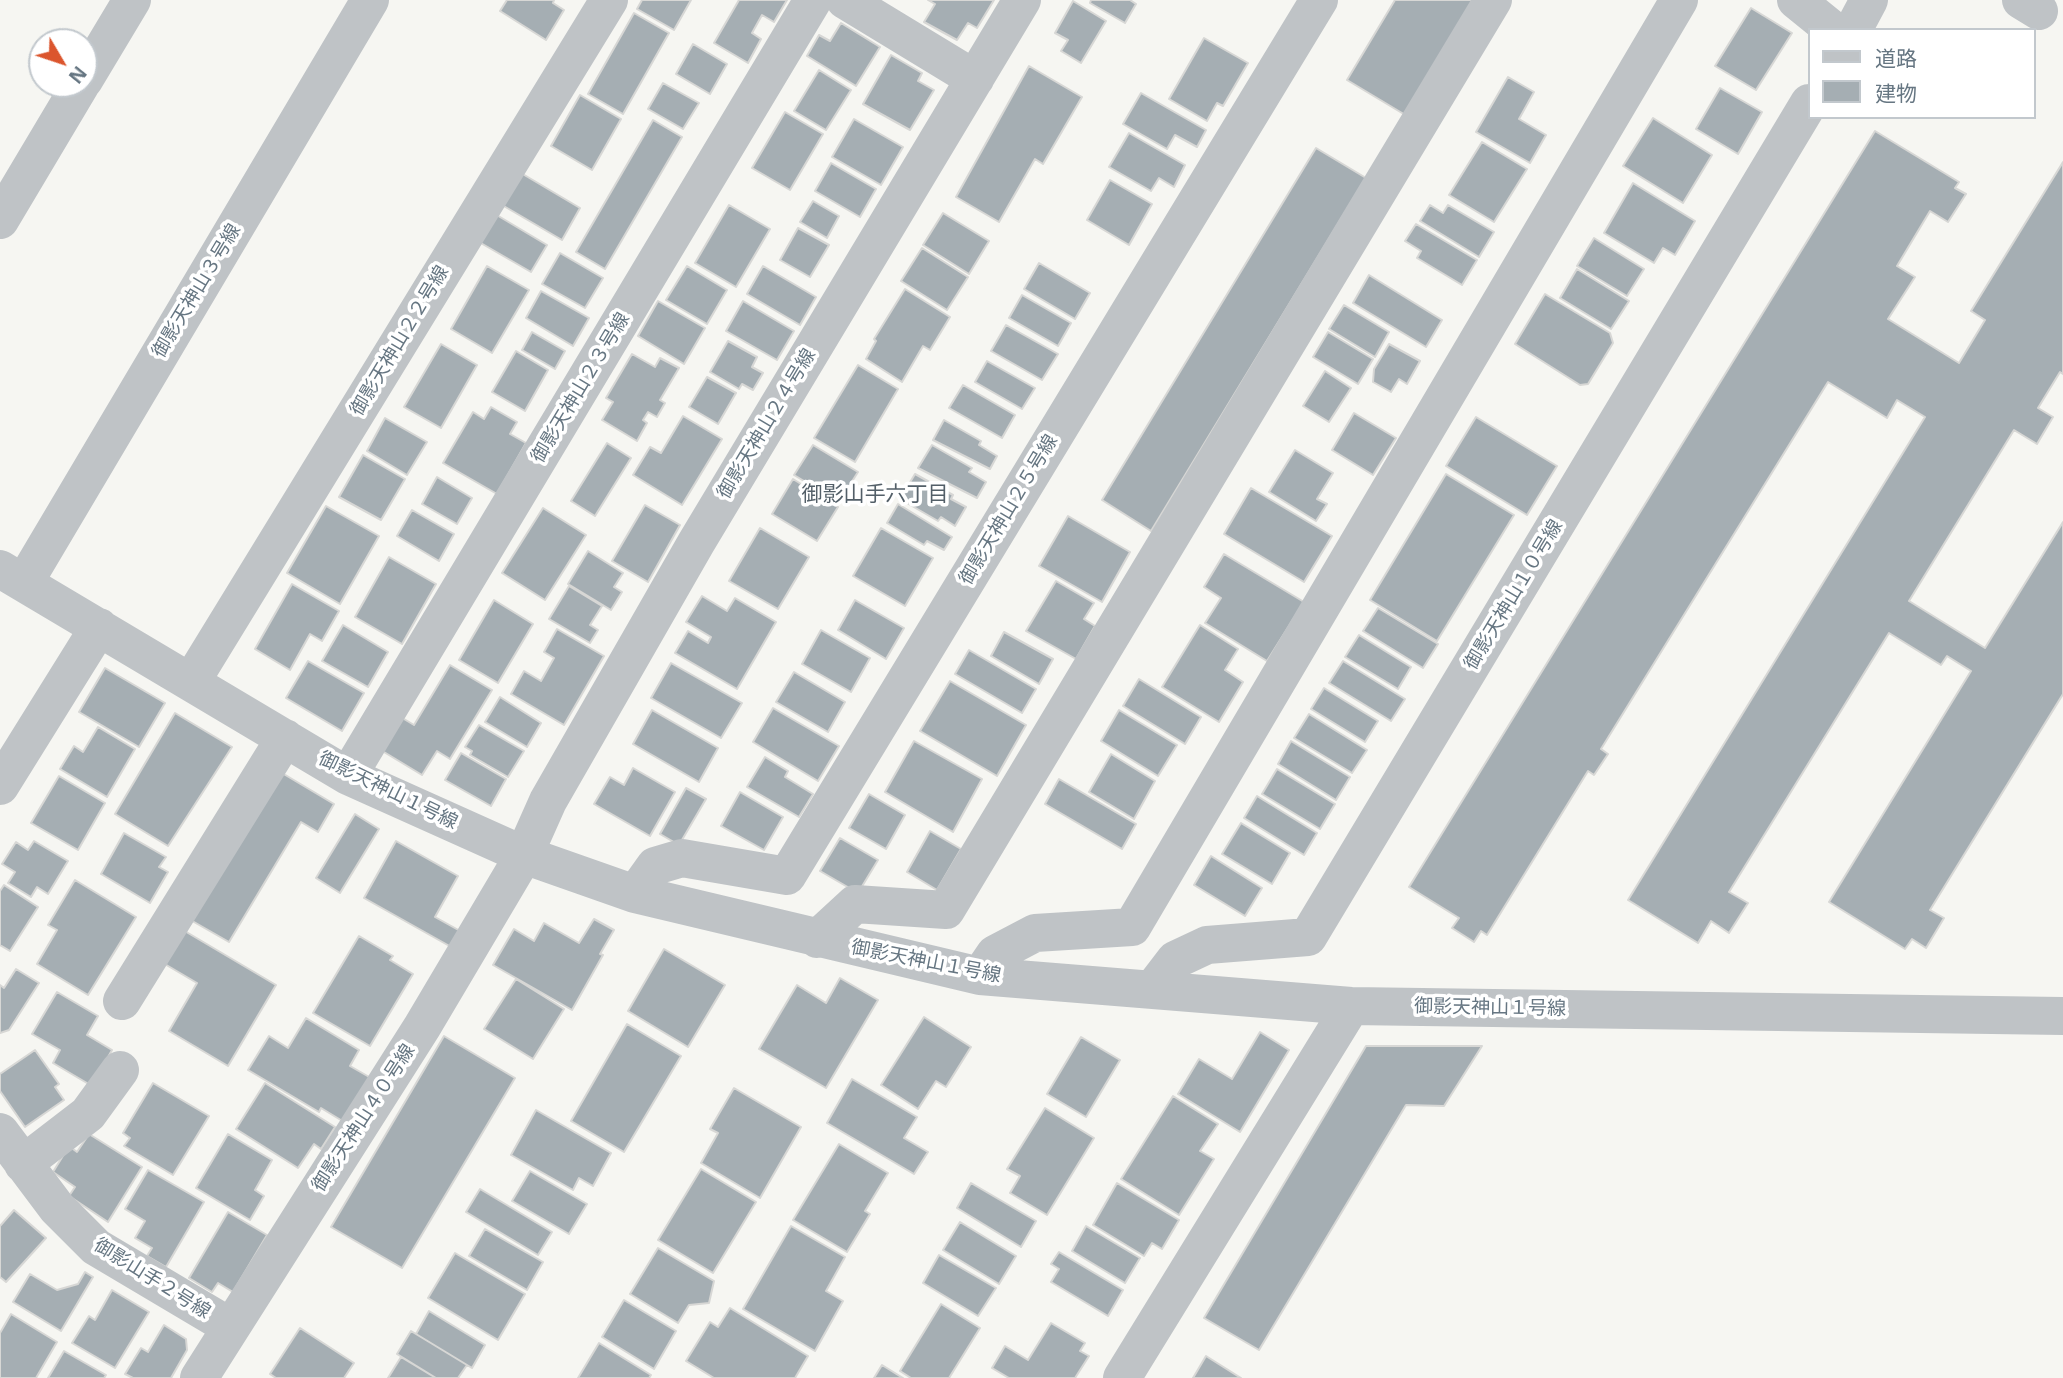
<!DOCTYPE html>
<html>
<head>
<meta charset="utf-8">
<style>
  body { margin:0 }
  #map { position:relative; width:2063px; height:1378px; overflow:hidden; background:#f6f6f2; font-family:"Open Sans","Noto Sans JP",sans-serif }
  canvas { display:block }
  .legend { position:absolute; left:1808px; top:28px; width:228px; height:91px; box-sizing:border-box; background:#fff; border:2px solid #c2c8cd; margin:0; padding:9px 12px; list-style:none; font-size:21px; color:#667682 }
  .legend li { display:flex; align-items:center; gap:14px; height:35px }
  .legend b { width:35px; border:2px solid #c2c8cd }
  .north { position:absolute; left:28px; top:28px; width:70px; height:70px; box-sizing:border-box; background:#fff; border:2px solid #c2c8cd; border-radius:50%; rotate:129deg; font-size:19px; font-weight:700; line-height:28px; text-align:center; color:#667682 }
  .north::after { content:''; display:block; margin:auto; width:24px; height:32px; background:#db552d; clip-path:polygon(50% 0,100% 100%,50% 72%,0 100%) }
</style>
</head>
<body>
<div id="map">
<canvas width="2063" height="1378"></canvas>
<ul class="legend">
<li><b style="height:9px;background:#bfc3c6"></b>道路</li>
<li><b style="height:19px;background:#a5aeb3"></b>建物</li>
</ul>
<div class="north">N</div>
</div>
<script>
const g = document.querySelector('canvas').getContext('2d');
g.lineJoin = 'round';
function fillPath(path, color) { g.fillStyle = color; g.fill(path, 'evenodd'); }
function stroke(path, color, width, dash) { g.strokeStyle = color; g.lineWidth = width; g.lineCap = dash ? 'butt' : 'round'; g.setLineDash(dash || []); g.stroke(path); }
function label(font, color, halo, rows, align = 'center') {
  g.font = font + ' "Open Sans","Noto Sans JP",sans-serif'; g.lineWidth = 7; g.setLineDash([]); g.textBaseline = 'middle'; g.strokeStyle = halo; g.fillStyle = color; for (const [text, x, y, turn = 0] of rows) {
    g.save(); g.translate(x, y); g.rotate((+turn || 0) * Math.PI / 180); g.textAlign = isNaN(turn) ? turn : align; if (halo) g.strokeText(text, 0, 0); g.fillText(text, 0, 0); g.restore();
  }
}
const building = new Path2D(`
  M507,0H554L553,3L564,10L546,40L500,11Z
  M642,0H691L674,30L637,9Z
  M787,0L774,22L762,15L752,33L761,39L748,63L714,43L739,0Z
  M928,0H994L977,28L968,23L957,40L924,22L935,4Z
  M1091,0H1130L1136,4L1125,23L1090,3Z
  M1395,0H1484L1412,119L1347,80Z
  M1073,1L1106,21L1081,63L1061,51L1068,40L1055,33Z
  M1751,8L1792,33L1756,90L1715,66Z
  M634,13L669,33L623,114L588,94Z
  M841,23L880,47L856,86L807,56L819,35L830,41Z
  M1204,38L1248,63L1223,106L1217,103L1207,121L1169,99Z
  M693,44L727,64L710,94L676,74Z
  M891,55L922,73L918,81L934,90L910,130L863,104Z
  M1029,66L1082,97L1043,164L1035,159L999,222L956,197Z
  M819,70L851,90L826,130L794,111Z
  M1508,77L1534,92L1519,119L1546,135L1530,163L1476,132Z
  M663,83L699,103L683,129L648,109Z
  M1720,88L1762,112L1738,154L1696,129Z
  M1141,93L1206,130L1197,147L1175,135L1167,149L1123,124Z
  M580,95L621,119L592,170L551,146Z
  M785,112L823,134L790,190L752,168Z
  M1653,118L1712,155L1683,203L1623,166Z
  M854,119L903,147L881,185L832,157Z
  M653,120L682,137L605,269L576,252Z
  M1875,131L1959,182L1955,188L1966,194L1948,222L1930,211L1897,266L1915,277L1888,319L1959,363L1985,320L1971,311L2063,162V374L2060,372L2038,408L2053,417L2037,444L2014,430L1909,601L1985,648L2063,522V694L1930,910L1944,918L1926,948L1912,939L1905,949L1829,902L1971,671L1947,656L1941,665L1889,633L1729,892L1748,903L1729,933L1711,921L1698,943L1628,900L1925,417L1897,400L1887,418L1828,382L1601,749L1608,754L1594,775L1588,771L1487,935L1481,931L1474,942L1452,928L1459,918L1409,887Z
  M1129,133L1185,165L1174,187L1159,178L1151,191L1109,167Z
  M1482,142L1527,169L1494,222L1449,195Z
  M1316,148L1366,178L1151,531L1102,500Z
  M831,163L876,189L860,217L815,191Z
  M521,173L580,208L562,240L502,205Z
  M1110,180L1152,204L1129,245L1087,220Z
  M1633,183L1695,221L1675,255L1663,248L1654,263L1604,233Z
  M813,201L839,216L827,238L800,222Z
  M729,205L770,229L736,287L695,263Z
  M1430,205L1443,213L1448,205L1494,232L1479,257L1420,221Z
  M943,213L989,241L969,274L923,245Z
  M495,214L547,245L531,272L479,242Z
  M1416,224L1477,260L1462,285L1417,258L1421,251L1405,241Z
  M798,228L829,245L810,277L780,260Z
  M1594,238L1644,269L1627,296L1577,266Z
  M922,248L968,277L947,310L901,281Z
  M560,253L603,278L585,308L542,284Z
  M1039,263L1090,293L1075,319L1024,289Z
  M487,266L529,290L492,353L451,329Z
  M687,266L727,290L707,324L666,300Z
  M763,266L816,297L800,325L747,294Z
  M1577,269L1629,301L1611,329L1560,298Z
  M1369,275L1442,320L1426,347L1353,303Z
  M905,289L950,317L930,350L923,346L902,382L866,359L876,341L874,339Z
  M541,291L589,318L573,346L526,318Z
  M1545,294L1610,333L1613,343L1588,384L1580,385L1515,344Z
  M1022,295L1071,323L1058,346L1009,318Z
  M658,301L705,328L684,364L638,336Z
  M743,301L794,331L777,360L726,331Z
  M1344,305L1389,332L1375,357L1329,329Z
  M1006,325L1058,354L1042,380L991,351Z
  M532,332L565,351L555,369L522,350Z
  M1328,332L1373,359L1358,384L1313,357Z
  M728,341L757,357L752,367L763,373L753,390L742,384L739,389L710,372Z
  M441,344L477,365L441,428L404,407Z
  M1389,344L1420,361L1407,384L1399,379L1391,392L1373,382L1374,369Z
  M516,351L548,370L525,411L492,392Z
  M632,354L655,367L660,358L679,368L660,400L665,403L657,417L648,412L643,420L647,423L637,441L602,420L613,402L606,398Z
  M987,361L1035,388L1022,409L975,382Z
  M858,365L898,389L855,462L814,438Z
  M1325,371L1351,388L1329,422L1303,406Z
  M707,377L736,393L718,424L689,407Z
  M963,385L1015,415L1002,438L949,408Z
  M491,407L517,422L510,434L526,443L497,494L443,463L473,412L484,419Z
  M1354,413L1396,438L1373,475L1332,450Z
  M683,416L722,439L682,505L633,475L650,447L661,453Z
  M1476,417L1557,466L1527,515L1446,466Z
  M385,418L427,442L407,475L367,451Z
  M944,420L981,441L979,445L997,456L990,469L933,440Z
  M607,443L631,458L595,516L571,501Z
  M813,445L858,472L839,502L794,475Z
  M932,445L972,468L969,472L986,482L977,498L918,468Z
  M1295,450L1333,473L1317,499L1327,504L1316,521L1269,492Z
  M363,455L405,479L381,520L339,497Z
  M915,474L953,495L951,499L966,507L955,526L941,517L938,521L900,499Z
  M1446,474L1514,515L1437,641L1370,600Z
  M437,477L472,498L457,524L422,504Z
  M793,479L838,507L817,541L772,514Z
  M1251,488L1332,536L1304,582L1224,534Z
  M898,504L952,537L944,550L927,541L924,545L887,523Z
  M645,505L680,525L648,582L612,561Z
  M326,506L379,536L340,604L287,573Z
  M543,508L586,535L545,600L502,573Z
  M412,510L454,534L439,561L397,536Z
  M1068,516L1130,552L1102,602L1039,566Z
  M760,528L809,557L778,609L729,581Z
  M881,528L933,558L905,606L853,576Z
  M588,551L623,573L614,587L622,592L611,610L568,584Z
  M1224,554L1304,602L1267,661L1205,623L1221,598L1204,587Z
  M389,557L436,584L402,644L355,617Z
  M1056,581L1094,603L1084,619L1095,626L1076,659L1026,631Z
  M292,584L339,611L322,641L310,634L290,670L255,649Z
  M569,586L602,606L590,625L598,630L590,643L549,619Z
  M702,596L727,611L735,598L776,622L737,689L675,653L688,631L708,643L711,637L686,622Z
  M494,600L533,624L498,683L459,660Z
  M855,600L904,628L886,659L838,630Z
  M1378,608L1438,644L1423,668L1363,631Z
  M343,625L388,652L368,687L322,661Z
  M1200,625L1238,649L1225,670L1243,682L1219,722L1162,687Z
  M557,629L604,656L564,725L511,694L524,671L541,681L554,658L544,652Z
  M821,630L870,658L851,692L802,664Z
  M1004,632L1053,659L1039,684L991,656Z
  M1359,635L1411,667L1398,689L1345,657Z
  M969,650L1036,689L1022,713L955,674Z
  M308,661L364,693L342,731L286,698Z
  M1343,661L1405,699L1391,721L1329,683Z
  M671,663L742,703L721,738L651,698Z
  M450,665L492,690L450,759L437,751L422,775L379,749L399,716L414,725Z
  M105,668L165,703L139,747L79,712Z
  M794,672L845,702L828,732L776,702Z
  M1139,679L1201,717L1185,744L1123,706Z
  M950,681L1026,725L997,776L920,731Z
  M1324,688L1378,721L1365,742L1311,709Z
  M500,697L541,723L527,747L485,722Z
  M773,708L839,746L818,781L753,742Z
  M652,710L718,748L699,782L633,744Z
  M1119,710L1177,745L1158,776L1101,741Z
  M175,713L232,747L168,846L115,814Z
  M1309,714L1367,750L1352,773L1294,738Z
  M479,725L524,751L508,777L470,755L472,751L465,747Z
  M98,727L135,749L107,797L60,769L74,746L83,752Z
  M914,741L982,779L953,832L885,792Z
  M1291,741L1350,777L1336,800L1278,764Z
  M461,753L506,779L491,806L445,780Z
  M1111,754L1155,781L1134,819L1089,792Z
  M765,757L788,771L785,777L813,794L799,817L747,787Z
  M633,768L675,792L650,836L594,804L610,777L624,785Z
  M1277,769L1335,804L1320,829L1262,794Z
  M277,770L334,804L318,832L301,822L229,942L187,918Z
  M59,776L105,803L78,850L31,823Z
  M1059,779L1136,824L1122,849L1045,804Z
  M686,788L706,799L679,845L660,834Z
  M740,792L783,817L764,850L721,826Z
  M869,794L905,815L886,849L849,828Z
  M1257,796L1317,833L1304,855L1244,818Z
  M355,814L379,829L340,893L316,878Z
  M1241,823L1290,853L1272,884L1222,854Z
  M930,831L961,849L937,890L907,872Z
  M124,833L166,857L159,867L168,872L150,903L101,874Z
  M840,838L878,860L858,893L820,871Z
  M34,841L68,861L48,894L37,887L31,897L8,883L15,872L2,864L16,842L28,850Z
  M396,841L458,876L435,917L462,932L453,948L364,898Z
  M1211,856L1262,888L1245,916L1194,885Z
  M75,880L136,917L88,995L37,964L57,930L48,925Z
  M4,885L38,907L10,951L0,945V891Z
  M594,919L614,930L600,954L603,955L572,1010L493,965L514,929L534,941L544,923L579,943Z
  M183,930L276,985L228,1066L169,1031L197,983L163,963Z
  M359,936L393,956L390,960L413,974L370,1046L313,1013Z
  M664,949L725,985L688,1047L628,1011Z
  M16,969L39,983L9,1030L0,1033V985L4,988Z
  M840,978L878,1000L826,1088L759,1049L797,985L826,1003Z
  M516,979L564,1009L533,1059L484,1029Z
  M57,992L98,1016L87,1035L112,1050L92,1086L53,1063L60,1050L32,1034Z
  M924,1017L971,1047L946,1087L936,1081L918,1109L881,1085Z
  M306,1018L359,1050L350,1066L371,1078L344,1122L321,1108L319,1112L248,1070L269,1036L288,1048Z
  M627,1024L681,1056L624,1152L571,1121Z
  M1260,1032L1289,1050L1240,1132L1178,1094L1199,1059L1232,1079Z
  M444,1036L515,1078L402,1268L331,1227Z
  M1081,1037L1120,1060L1086,1117L1047,1094Z
  M1366,1046H1482L1444,1106L1406,1105L1259,1350L1204,1318Z
  M35,1050L59,1084L55,1087L64,1100L25,1127L0,1091V1074Z
  M852,1079L917,1117L904,1138L928,1152L914,1174L827,1123Z
  M153,1083L209,1116L173,1175L124,1146L130,1138L123,1133Z
  M265,1083L335,1127L321,1149L314,1144L298,1168L236,1129Z
  M734,1088L801,1127L760,1198L701,1163L718,1133L710,1129Z
  M1173,1096L1218,1124L1200,1151L1214,1159L1179,1215L1121,1179Z
  M1045,1108L1094,1138L1047,1215L1010,1193L1020,1176L1007,1169Z
  M536,1110L611,1153L593,1186L579,1178L573,1190L511,1155Z
  M89,1134L142,1167L108,1222L69,1196L75,1187L53,1172L69,1146L77,1152Z
  M228,1134L272,1160L255,1190L264,1196L250,1220L196,1188Z
  M839,1144L888,1173L865,1211L870,1214L847,1252L793,1220Z
  M701,1169L756,1202L713,1273L658,1240Z
  M148,1170L204,1202L166,1267L147,1256L152,1248L135,1238L145,1221L125,1209Z
  M530,1171L587,1204L569,1234L512,1201Z
  M971,1183L1036,1221L1021,1247L957,1208Z
  M1117,1183L1179,1220L1162,1249L1152,1243L1144,1256L1093,1225Z
  M480,1189L552,1232L538,1255L466,1212Z
  M14,1210L46,1238L6,1282L0,1277V1226Z
  M228,1212L267,1235L233,1292L218,1283L212,1292L189,1278Z
  M960,1222L1016,1256L999,1284L943,1250Z
  M791,1226L845,1257L826,1291L843,1301L815,1351L743,1309Z
  M1086,1226L1140,1258L1125,1283L1072,1251Z
  M485,1229L543,1262L527,1290L469,1256Z
  M658,1248L714,1281L709,1303L689,1305L678,1323L630,1294Z
  M1059,1252L1123,1290L1108,1316L1051,1282L1059,1269L1051,1264Z
  M455,1253L525,1294L498,1340L428,1298Z
  M939,1255L996,1288L978,1316L923,1283Z
  M85,1272L93,1277L61,1331L13,1302L30,1274L57,1290L78,1284Z
  M112,1290L149,1312L115,1368L72,1343L89,1316L95,1320Z
  M624,1300L676,1331L654,1369L602,1337Z
  M941,1304L980,1328L949,1378H911L900,1371Z
  M730,1308L808,1356L795,1378H714L686,1361L710,1322L718,1327Z
  M429,1311L485,1345L472,1368L416,1334Z
  M11,1314L57,1342L36,1378H0V1333Z
  M1051,1323L1085,1343L1080,1351L1089,1356L1075,1378H1009L992,1368L1005,1346L1028,1360Z
  M164,1325L186,1339L187,1350L171,1378H133L125,1374L141,1348L148,1352Z
  M300,1328L354,1363L344,1378H276L270,1374Z
  M411,1331L467,1365L458,1378H436L397,1354Z
  M599,1343L651,1375L649,1378H578Z
  M64,1351L106,1375L104,1378H48Z
  M1206,1356L1241,1378H1193Z
  M401,1357L436,1378H388Z
  M882,1365L903,1378H874Z`);
fillPath(building, '#a5aeb3');
stroke(building, '#d7d7d5', 2);
stroke(new Path2D(`
  M845,0L975,79
  M1796,0L1833,30
  M2021,0L2039,11
  M1853,30L1869,0
  M84,80L132,0
  M0,220L81,84
  M0,569L348,776L524,855L635,894L980,976L1351,1006L2063,1016
  M24,583L370,0
  M191,682L609,0
  M348,776L813,0
  M0,786L99,627
  M635,894L655,866L682,858L787,876L1319,0
  M817,939L855,904L946,910L1493,0
  M980,976L995,954L1035,933L1132,927L1679,0
  M1152,990L1175,960L1207,945L1308,937L1809,103
  M122,1001L285,738
  M0,1132L57,1208L96,1247L229,1326
  M23,1164L88,1114L120,1070
  M199,1378L422,1027L524,855L548,801L696,543L1022,0
  M1122,1378L1351,1006`), '#bfc3c6', 38);
label('19px', '#667682', '#fff', [
  ["御影天神山３号線",197,291,-59],
  ["御影天神山２２号線",400,341,-59],
  ["御影天神山２３号線",581,388,-59],
  ["御影天神山２４号線",767,424,-59],
  ["御影天神山２５号線",1009,510,-59],
  ["御影天神山１０号線",1514,595,-59],
  ["御影天神山１号線",388,791,26],
  ["御影天神山１号線",926,962,11],
  ["御影天神山１号線",1490,1008,1],
  ["御影天神山４０号線",364,1118,-57],
  ["御影山手２号線",152,1279,32]
]);
label('21px', '#535f68', '#fff', [
  ["御影山手六丁目",875,495]
]);
</script>
</body>
</html>
